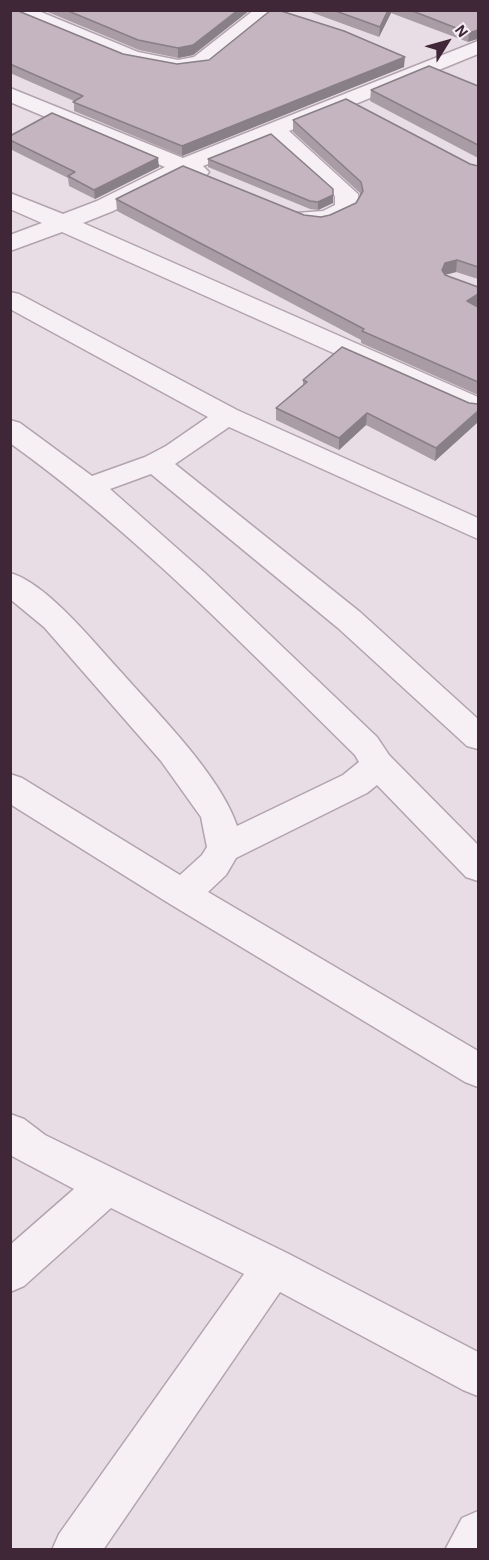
<!DOCTYPE html>
<html>
<head>
<meta charset="utf-8">
<style>
  body { margin:0 }
  #map { position:relative; width:489px; height:1560px; overflow:hidden; background:#e8dde5; font-family:"Alegreya Sans",sans-serif }
  canvas { display:block }
  .frame { position:absolute; inset:0; border:12px solid #3f2738; pointer-events:none }
  .north { position:absolute; left:417px; top:12px; width:60px; height:60px; -webkit-text-stroke:4px #f5edf3; paint-order:stroke; rotate:53deg; font-size:16px; font-weight:700; line-height:24px; text-align:center; color:#3f2738 }
  .north::after { content:''; display:block; margin:auto; width:21px; height:27px; background:#3f2738; clip-path:polygon(50% 0,100% 100%,50% 72%,0 100%) }
</style>
</head>
<body>
<div id="map">
<canvas width="489" height="1560"></canvas>
<div class="frame"></div>
<div class="north">N</div>
</div>
<script>
const g = document.querySelector('canvas').getContext('2d');
g.lineJoin = 'round';
function stroke(path, color, width, dash) { g.strokeStyle = color; g.lineWidth = width; g.lineCap = dash ? 'butt' : 'round'; g.setLineDash(dash || []); g.stroke(path); }
function fillPath(path, color) { g.fillStyle = color; g.fill(path, 'evenodd'); }
const minor = new Path2D(`
  M10,10H36L138,52L178,60L194,57L254,10H277L208,68L178,72L124,62L10,15Z
  M478,41V54L289,131L358,194C366,225 317,228 297,223L293,218L297,213L323,211L335,205V196L271,139L203,166L209,172L205,177L197,179L184,175L113,211L83,223L478,397V415L468,413L62,232L10,251V235L42,223L10,209V193L63,214L97,201L165,167L10,102V88L183,158Z
  M10,292L19,294L237,410L478,518V539L229,427L175,464L360,612L478,719V749L467,746L338,628L151,474L110,489L205,573L377,737L389,755L478,845V881L466,877L377,785L367,793L236,858L226,875L208,892L478,1051V1087L465,1082L170,904L10,804V774L22,778L180,875L202,855L207,847L201,817L161,761L44,627L10,599V573C47,583 96,645 122,673C158,714 220,775 237,826L343,775L359,762L355,755C244,646 137,534 10,443V420L20,423L92,476L145,457L166,446L208,417L10,309Z
  M10,1114L24,1119L45,1135L287,1253L478,1352V1396L463,1390L280,1292L103,1550H52L59,1534L244,1274L111,1208L24,1286L10,1292V1245L74,1189L10,1155Z
  M478,1511V1550H445L462,1518Z`);
stroke(minor, '#b2a3ae', 3);
fillPath(minor, '#f6f0f4');
fillPath(new Path2D(`
  M10,10L123,54L177,64L404,67L182,156L74,111V101L10,73Z
  M43,10H250L193,55L178,58L139,50Z
  M305,10H478L468,42L391,13L379,37Z
  M478,86V158L370,101L371,90Z
  M293,120L478,166V279L456,272L445,275L478,287V305L477,306L478,307V395L361,343V340L117,211L116,199L321,217L330,215L356,203L360,195V193L293,132Z
  M10,136L159,167L95,199L69,186L68,178L10,149Z
  M208,159L333,203L318,210L310,209L208,167Z
  M303,380L478,404V422L435,461L366,425L339,450L276,420V408L303,385Z`), '#a99ca5');
fillPath(new Path2D(`
  M238,10H250L193,55L178,58V48Z
  M388,10H391V13L379,37L380,27Z
  M478,30V39L468,42L469,33Z
  M405,57L404,67L182,156V146Z
  M158,158L159,167L95,199L94,190Z
  M333,195V203L318,210V202Z
  M457,260L456,272L444,275L442,270L445,263Z
  M478,294V305L465,313L467,301Z
  M478,411V422L435,461L436,448Z
  M367,413L366,425L339,450V438Z`), '#897f86');
const building = new Path2D(`
  M10,10H16L123,54L177,64L209,60L271,10H278L344,31L405,57L182,146L73,102L83,96L10,64Z
  M66,10H238L193,45L178,48L138,40Z
  M333,10H388L380,27Z
  M410,10H478V30L469,33Z
  M429,66L478,86V145L371,90Z
  M346,99L470,164L478,166V267L457,260L445,263L442,270L445,275L478,287V294L467,301L478,307V382L362,331L364,329L116,199L183,166L304,215L321,217L330,215L356,203L363,191L361,182L293,120Z
  M52,113L158,158L94,190L68,176L75,172L10,140V136Z
  M271,134L333,189V195L318,202L310,201L208,159Z
  M342,347L469,403L478,404V411L436,448L367,413L339,438L276,408L307,382L303,380Z`);
fillPath(building, '#c4b5c0');
stroke(building, '#897f86', 1.5);
</script>
</body>
</html>
